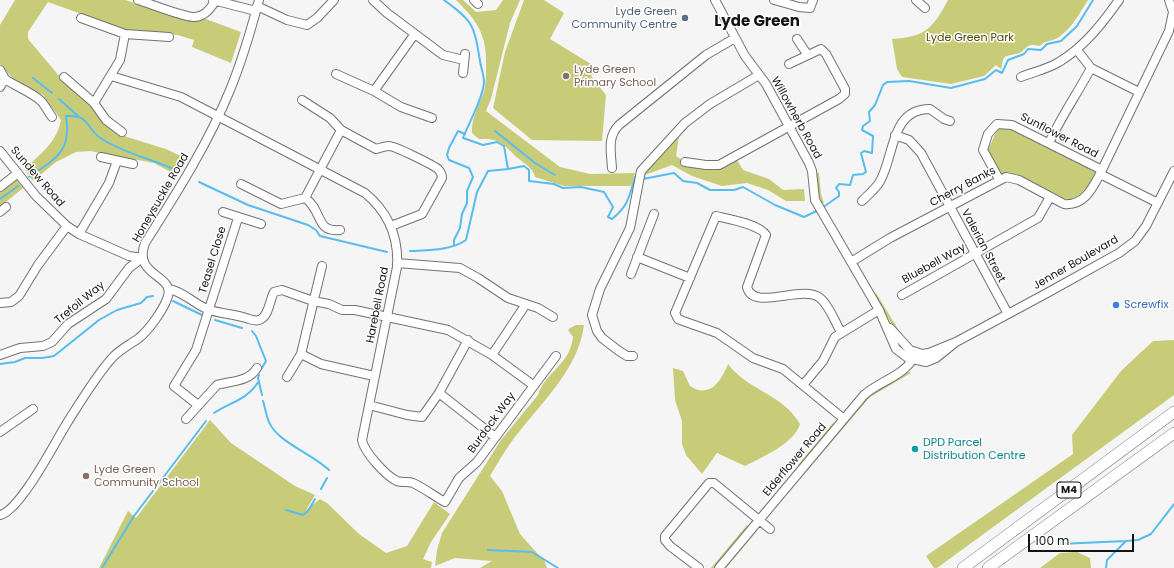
<!DOCTYPE html>
<html>
<head>
<meta charset="utf-8">
<style>
  body { margin:0 }
  #map { position:relative; width:1174px; height:568px; overflow:hidden; background:#f5f5f6; font-family:Poppins,sans-serif }
  canvas { display:block }
  .scale { position:absolute; left:1028px; top:534px; width:106px; height:18px; box-sizing:border-box; border:2px solid #141415; border-top:0; padding-left:5px; font-size:12px; line-height:14px; white-space:nowrap; color:#141415; -webkit-text-stroke:3px #fff; paint-order:stroke }
</style>
</head>
<body>
<div id="map">
<canvas width="1174" height="568"></canvas>
<div class="scale">100 m</div>
</div>
<script>
const g = document.querySelector('canvas').getContext('2d');
g.lineJoin = 'round';
function fillPath(path, color) { g.fillStyle = color; g.fill(path, 'evenodd'); }
function stroke(path, color, width, dash) { g.strokeStyle = color; g.lineWidth = width; g.lineCap = dash ? 'butt' : 'round'; g.setLineDash(dash || []); g.stroke(path); }
function label(font, color, halo, rows, align = 'center') {
  g.font = font + ' Poppins,sans-serif'; g.lineWidth = 3; g.setLineDash([]); g.textBaseline = 'middle'; g.strokeStyle = halo; g.fillStyle = color; for (const [text, x, y, turn = 0] of rows) {
    g.save(); g.translate(x, y); g.rotate((+turn || 0) * Math.PI / 180); g.textAlign = isNaN(turn) ? turn : align; if (halo) g.strokeText(text, 0, 0); g.fillText(text, 0, 0); g.restore();
  }
}
fillPath(new Path2D(`
  M15,0H125L196,21L203,18L241,32L231,63L192,47L194,40L178,35L126,30L48,2L28,32V39L60,77L90,104L116,131L127,137L166,149L187,159L178,176L154,163L90,151L76,152L56,162L33,181L24,169C40,155 57,142 61,120L43,95L16,82L0,64V25Z
  M456,0H463L476,12L496,10L503,0H520L510,23L491,99L486,111L560,167L590,174L635,173L631,186H564L535,177C532,167 526,165 519,159C503,145 502,138 479,139L472,133C471,119 479,105 484,92C486,84 486,75 486,67C487,35 478,22 456,0Z
  M524,0H544L564,13L550,39L591,64L598,71L591,76L606,95L602,141L532,140L493,108L505,52Z
  M948,0H1088C1079,14 1073,27 1059,37C1053,42 1046,39 1040,46C1027,44 1030,45 1021,52C1017,55 1009,54 1005,57C1001,61 1003,65 1001,69L996,65L984,76L951,84L902,77L897,69L892,39C926,37 933,28 948,0Z
  M1002,127L1014,129L1096,172C1088,186 1086,196 1070,201L1016,174H998L988,150L997,130Z
  M679,136L676,156L682,160L717,168L737,160L743,170L769,179L783,190L804,189L805,201H786L768,190L747,183L722,186L692,176L672,165L642,176Z
  M817,173H819L821,194L824,203L822,204L817,190Z
  M16,179L23,188L0,207V191Z
  M876,293L901,334L897,333L875,296Z
  M576,325H584C579,367 544,400 519,432C508,445 499,461 490,476L502,491L520,534L545,562L547,568H480L492,561L455,558L435,566L437,550L442,533L501,440L538,395C545,372 570,365 573,337L568,330L570,328Z
  M1174,340V395L937,568H934L926,556L1073,454L1072,435L1121,371L1153,341Z
  M728,364C747,390 783,394 800,424C794,444 762,457 745,466L717,453L702,474L686,455L682,444V421L675,400L673,368L683,371L690,386C710,399 721,381 728,364Z
  M909,372L911,373L870,397L806,472L805,471L866,398L877,389Z
  M210,420L231,443L295,486L315,495L306,510L320,499L327,503L359,534L386,553L407,546L434,502L450,514L431,542L423,559L432,562L431,568H99L128,511L136,518Z
  M833,423L834,424L799,466L798,465Z
  M747,525L749,526L714,568H711Z
  M756,530L757,531L726,568H724Z
  M1077,552L1090,558L1091,568H1040L1060,553Z`), '#c8cc78');
stroke(new Path2D(`
  M444,0C474,22 474,25 480,61C481,68 484,75 484,82C483,99 469,122 463,138L483,145L497,142L504,146L508,169L524,166L529,170V181L554,184L563,188L581,187L604,192L613,207L608,217L612,219C629,205 629,197 635,177L638,178
  M33,78L52,93
  M59,99L78,116
  M495,131L535,163L555,175
  M29,177C55,159 72,152 66,116C92,115 84,128 102,139C125,154 153,159 178,171
  M643,179L674,173L683,181L697,183L710,190H734L743,187L775,205L804,217L819,210
  M199,182L248,205L308,225L316,230L320,236L387,252
  M0,199L18,186
  M822,208L839,196V192L836,188L839,184L850,185L853,175L863,174L866,172L861,153L864,151L872,153L873,136L862,130L863,126L870,121L869,112L875,105L883,85L887,82L909,81L951,88L985,79L996,70L1002,73L1008,60L1024,54L1028,49L1041,50L1047,44L1061,41L1077,26L1093,0
  M454,246V240L460,228L462,214L467,203V191L473,177L469,168L449,160L447,155L449,148L458,131L465,134
  M410,251C428,250 450,251 466,240L477,192L488,171L508,169
  M173,301L202,315
  M215,320L242,328
  M252,331L256,336L266,361L262,368
  M0,364L15,362L25,358H42L54,356L99,320L117,310L141,303L147,297L153,296
  M259,375L258,378L262,395
  M263,401C265,407 266,415 269,422C277,442 313,454 329,470
  M214,413C232,401 246,401 259,381
  M321,489L327,478
  M286,510L303,515L308,511L315,499
  M1059,544L1126,541
  M488,550L532,552L558,568
  M102,568L134,516L206,421
  M1106,568L1107,560L1126,541L1138,540L1151,534L1174,504`), '#58bced', 2);
const minor = new Path2D(`
  M138,0C151,4 181,16 193,17C204,17 210,10 215,1
  M213,0L256,11
  M373,0L387,13L443,55L464,60
  M474,0L478,4
  M715,0L745,56L766,84L809,163L812,171L815,200L879,310L896,349L908,358L926,362L936,358L956,342
  M774,0L799,7L810,8L813,0
  M916,0L925,8
  M257,6L287,20L307,25L317,18L334,0
  M81,18L125,34L169,37
  M797,39L807,54
  M1077,50L1091,68L1139,92
  M0,70L5,79
  M463,73L465,54
  M336,74L374,91L401,107L432,118
  M111,76L181,97L365,193C388,212 399,236 397,267L362,440C364,452 386,476 397,481C402,483 408,481 413,483C424,488 434,496 445,502L459,478L477,462L556,356
  M64,77L94,103L106,120L122,132
  M1021,77C1033,72 1048,69 1059,62C1084,47 1102,24 1119,0
  M0,87L5,79C15,86 33,93 41,101C45,105 48,112 52,117
  M374,91L414,35
  M94,103L120,60L125,34
  M341,130L376,149C380,148 385,146 389,146C395,146 433,165 438,169C441,172 442,174 442,178L422,214L391,226
  M895,135L909,140L921,153L1008,314
  M1049,143C1061,117 1077,94 1091,68
  M0,151L36,196L67,226L79,234L129,256L142,258
  M101,157L133,164
  M685,162L706,165H719L839,99L845,94V89L826,54L821,49L789,64
  M612,168C611,152 607,137 619,125L706,55L735,38
  M1100,174L1158,203
  M999,179L983,150L988,134L997,124L1012,125L1102,170
  M241,184L281,204L305,198L341,130L330,118L302,100
  M0,187L18,173
  M305,198C323,210 315,233 340,230
  M862,201C868,195 875,189 879,183C895,158 889,109 930,109L944,119L950,121
  M0,212L6,207
  M223,212L261,224
  M79,234L109,183L117,161
  M637,257L690,278
  M851,262L890,238L1006,177L1019,180L1064,204C1084,206 1092,189 1100,174L1169,31L1173,12L1169,0
  M397,263L460,268L478,278L508,298L538,308L553,317
  M631,274L654,214
  M169,289C184,292 193,303 207,309C220,314 236,314 249,319C253,320 257,322 261,319C269,315 270,299 274,292L282,290L313,301L329,304L342,310H355L448,330L492,355L533,385
  M902,295L1038,218L1050,197
  M0,303L11,302L19,296L38,265L67,226
  M890,328L910,350L922,354L929,353L956,342L1047,293L1119,253L1135,241L1146,226L1174,171
  M841,332C835,322 829,305 820,298C802,284 753,312 747,287L766,235C759,224 729,219 716,216L675,313L678,319L683,321L717,333L753,358L783,369L844,419
  M301,354L321,364L374,376
  M0,355L20,348L43,346L52,342L68,324L106,299L129,268L142,258
  M492,355L526,304
  M633,356H627L619,351L602,338L597,331L592,315L600,289L630,228L641,171L685,123L710,104L759,75
  M287,377L301,354L322,266
  M803,385L823,361L835,337L879,310
  M439,393L495,437
  M198,405L174,386L196,350L238,218
  M369,405L407,415L422,417L439,393L468,340
  M186,419L217,385C230,381 249,382 257,368
  M0,432L33,409
  M0,515C20,511 55,442 67,423C79,404 99,371 114,356C122,348 131,344 139,338C149,330 163,310 167,299C178,274 132,278 145,243C176,194 208,144 230,90C242,61 251,30 259,0
  M699,568L670,546L665,540V536L709,483H714L770,529
  M719,568L864,395C880,381 904,376 914,357`);
const highway = new Path2D(`
  M963,568L1174,412
  M988,568L1174,433`);
stroke(minor, '#717273', 10);
stroke(highway, '#717273', 12);
stroke(minor, '#fff', 8);
stroke(highway, '#fff', 11);
for (const [x, y, r, color] of [
  [685,18,4,"#5c6f8a"],
  [566,76,4,"#8d6e63"],
  [1116,305,4,"#3f7fe0"],
  [915,449,4,"#0f9aa8"],
  [86,476,4,"#8d6e63"]
]) { const dot = new Path2D(); dot.arc(x, y, r, 0, 2 * Math.PI); g.fillStyle = color; g.fill(dot); stroke(dot, '#fff', 1.5); }
for (const [x, y, w] of [
  [1069,490,24]
]) { const box = new Path2D(); box.roundRect(x - w / 2, y - 8, w, 16, 3); g.fillStyle = '#fff'; g.fill(box); stroke(box, '#141415', 1); }
label('bold 10px', '#141415', null, [
  ["M4",1069,490]
]);
label('11px', '#4e5e75', '#fff', [
  ["Lyde Green",677,12],
  ["Community Centre",677,25]
], 'right');
label('11px', '#4a4b00', '#fff', [
  ["Lyde Green Park",970,38]
]);
label('11px', '#785e54', '#fff', [
  ["Lyde Green",574,70],
  ["Primary School",574,83],
  ["Lyde Green",94,470],
  ["Community School",94,483]
], 'left');
label('11px', '#141415', '#fff', [
  ["Willowherb Road",796,118,61],
  ["Sunflower Road",1059,136,27],
  ["Sundew Road",37,177,49],
  ["Cherry Banks",963,187,-28],
  ["Honeysuckle Road",161,198,-60],
  ["Valerian Street",983,246,62],
  ["Teasel Close",213,260,-73],
  ["Jenner Boulevard",1076,263,-30],
  ["Bluebell Way",934,264,-29],
  ["Trefoil Way",80,303,-39],
  ["Harebell Road",378,305,-79],
  ["Burdock Way",492,423,-54],
  ["Elderflower Road",795,460,-50]
]);
label('11px', '#366cbe', '#fff', [
  ["Screwfix",1124,305]
], 'left');
label('11px', '#0d838f', '#fff', [
  ["DPD Parcel",923,443],
  ["Distribution Centre",923,456]
], 'left');
label('bold 15px', '#141415', '#fff', [
  ["Lyde Green",757,22]
]);
</script>
</body>
</html>
